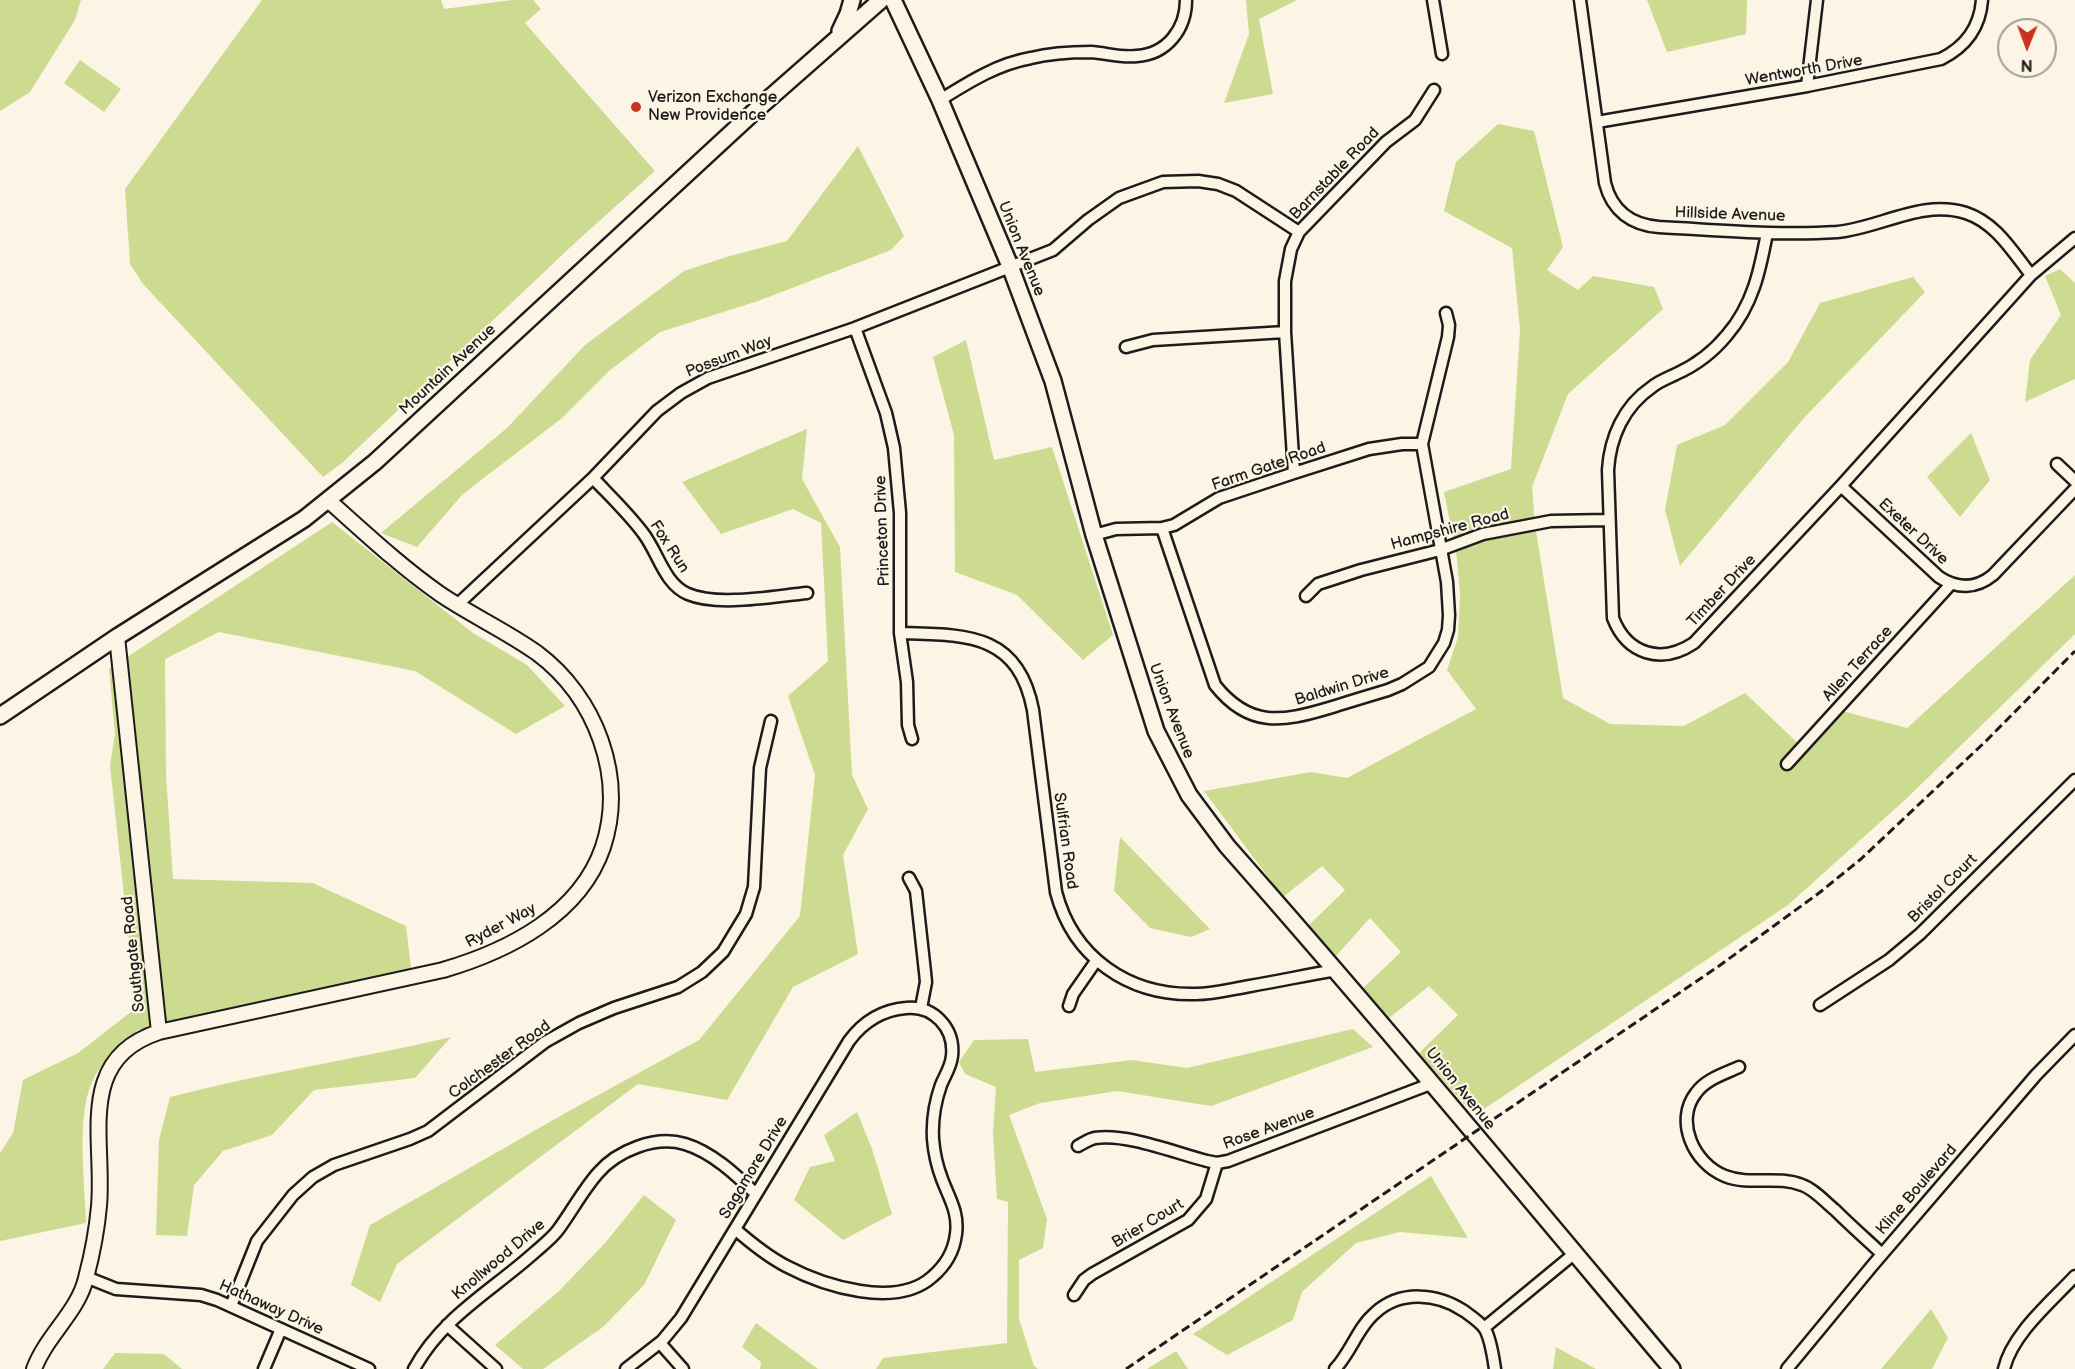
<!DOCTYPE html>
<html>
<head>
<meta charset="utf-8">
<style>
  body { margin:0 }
  #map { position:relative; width:2075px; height:1369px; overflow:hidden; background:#fcf5e5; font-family:"Balsamiq Sans",sans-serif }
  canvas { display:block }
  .north { position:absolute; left:1997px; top:18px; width:60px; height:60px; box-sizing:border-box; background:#fcf5e5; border:2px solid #a29e95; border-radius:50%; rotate:181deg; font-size:16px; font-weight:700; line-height:24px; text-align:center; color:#1c1c1c }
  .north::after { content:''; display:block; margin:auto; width:21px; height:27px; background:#c8321e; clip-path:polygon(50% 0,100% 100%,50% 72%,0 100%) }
</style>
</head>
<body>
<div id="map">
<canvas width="2075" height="1369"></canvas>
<div class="north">N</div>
</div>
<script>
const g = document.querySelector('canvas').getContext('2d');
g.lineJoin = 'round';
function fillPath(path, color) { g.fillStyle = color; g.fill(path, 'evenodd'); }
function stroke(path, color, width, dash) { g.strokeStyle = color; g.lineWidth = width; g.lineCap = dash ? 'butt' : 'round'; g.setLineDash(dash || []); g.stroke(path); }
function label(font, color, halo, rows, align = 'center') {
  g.font = font + ' "Balsamiq Sans",sans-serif'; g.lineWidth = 4.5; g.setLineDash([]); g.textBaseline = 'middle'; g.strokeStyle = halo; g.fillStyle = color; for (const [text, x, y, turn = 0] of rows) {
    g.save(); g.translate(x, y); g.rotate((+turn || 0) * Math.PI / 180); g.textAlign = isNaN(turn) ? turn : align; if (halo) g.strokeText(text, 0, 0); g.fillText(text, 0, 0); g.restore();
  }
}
fillPath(new Path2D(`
  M0,0H81L75,20L30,92L0,111Z
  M262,0H441L444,9L512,0H533L541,9L525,23L655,171L578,240L342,463L323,477L143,284L130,264L125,189Z
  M1246,0H1297L1259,19L1273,94L1224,103L1249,34Z
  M1647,0H1747L1746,34L1667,52Z
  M80,60L121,89L104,112L64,83Z
  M1498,124L1534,131L1563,247L1547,270L1578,290L1593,276L1654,287L1663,309L1568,394L1532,487L1535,525L1563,698L1610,724L1684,726L1745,693L1803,748L1838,710L1907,728L2075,575V634L1906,799L1788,905L1481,1111L1465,1105L1419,1053L1458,1015L1429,986L1388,1019L1361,990L1401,952L1370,918L1335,957L1307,927L1345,890L1322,866L1283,897L1204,791L1311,772L1347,778L1476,709L1447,670L1458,637L1460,596L1457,558L1444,492L1511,469L1520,330L1512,248L1444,211L1456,162Z
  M858,146L904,236L891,250L758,301L660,332L609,371L562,418L463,494L417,547L381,533L507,428L585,345L684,271L726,257L787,241Z
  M2060,269L2075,283V379L2025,402L2030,360L2061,315L2045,276Z
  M1913,277L1925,292L1803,419L1680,566L1665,510L1677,445L1725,425L1788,362L1820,303Z
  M966,340L994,460L1052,447L1113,635L1083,660L1017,595L955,572L954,435L933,357Z
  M807,429L802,479L840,547L852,775L868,809L843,855L858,954L793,987L727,1100L638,1084L397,1264L380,1302L351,1285L370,1225L569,1111L699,1040L800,916L815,775L788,696L828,661L821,523L793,509L721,534L682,482Z
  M1971,433L1990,480L1960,517L1927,477Z
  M332,522L473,633L527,665L565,706L516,734L415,671L219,632L165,659L166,776L173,879L313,883L406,926L412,976L137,1030C121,1045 101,1061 92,1082C76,1117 85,1184 86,1223L0,1241V1153L13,1133L23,1080L78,1053L136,1008L110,765L115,734L109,669Z
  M1120,837L1210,929L1191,937L1150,928L1114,891Z
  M1353,1029L1373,1047L1211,1106L1117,1091L1040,1103L1009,1115L1047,1219L1043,1248L1019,1260V1319L1034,1366L1038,1369H876L883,1358L1007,1343L1008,1202L997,1199L993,1134L996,1087L965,1074L959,1062L974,1040L1028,1039L1035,1072L1132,1060L1187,1068Z
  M451,1037L415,1078L314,1090L272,1135L223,1151L194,1185L187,1236L156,1235L159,1140L170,1097C262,1073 358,1059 451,1037Z
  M857,1112L872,1149L892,1214L843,1240L794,1200L810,1167L835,1161L824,1135Z
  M1431,1176L1468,1238L1400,1232L1356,1243L1302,1292L1293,1320L1227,1355L1193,1334Z
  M644,1195L676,1220L644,1285L603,1327L543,1369H523L495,1345L559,1291L605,1243Z
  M1931,1309L1948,1338L1932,1369H1881Z
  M756,1323L818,1369H760L761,1362L742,1347Z
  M1556,1347L1596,1369H1553Z
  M1176,1351L1188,1369H1147Z
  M115,1353L164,1354L182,1369H103Z`), '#ccdb8f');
const minor = new Path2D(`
  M1433,0L1442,54
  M1580,0L1605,183C1612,211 1632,225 1659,227C1718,230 1778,236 1837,232C1880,228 1922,199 1966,213C1996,223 2012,251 2031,275
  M1807,86L1817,0
  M940,100C969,82 997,64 1031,58C1051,53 1070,52 1091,52C1106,53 1121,58 1137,56C1167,54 1186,29 1186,0
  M1597,122L1807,86L1941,59C1965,47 1980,28 1982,0
  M1767,233C1760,270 1753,305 1727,335C1714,351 1696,365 1676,374C1668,378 1659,381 1652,387C1624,406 1610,437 1608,470L1613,618C1627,654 1661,665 1694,643L1841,486L2031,275L2075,238
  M855,328L886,413L894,448L900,513V633L907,682L908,725L912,739
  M1126,347L1153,340L1285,332
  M2057,464L2075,481
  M1294,473L1285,332V281L1291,249L1299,232L1386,142L1415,120L1434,90
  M593,478C610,496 628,513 643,533C658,552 664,584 688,594C718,607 775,596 807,593
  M1841,486L1939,577C1957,589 1976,589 1993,575L2075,489
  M1162,528L1215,685C1249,728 1282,722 1329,708C1348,702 1368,696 1388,690L1402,684L1429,667L1444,643L1448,630L1449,615L1447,582L1422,444L1448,337L1449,325L1446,313
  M1094,535L1116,529L1162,528L1174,525L1219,498L1294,473L1369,449L1402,444H1422
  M1306,596L1318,584L1361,570L1440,550L1483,534L1551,521L1609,520
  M457,605L593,478L657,411L681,393L708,378L855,328L1053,250L1088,220L1119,198L1163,182L1198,181L1218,184L1236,191L1299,232
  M900,633C965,635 1018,632 1033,710L1056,892C1073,957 1128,996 1196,994C1214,994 1232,989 1250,986C1279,981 1307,975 1336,970
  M1787,764L1951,584
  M909,878L916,891L925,972L926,982L921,1008
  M1820,1005L1889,960L1920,934L2075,780
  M1069,1006L1073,994L1096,961
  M1739,1067C1724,1074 1706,1079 1696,1093C1674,1121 1694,1164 1725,1176C1750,1186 1777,1175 1802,1185C1814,1189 1825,1202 1835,1210C1850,1225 1866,1239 1882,1254
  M1078,1146C1084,1143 1089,1139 1095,1138C1127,1133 1175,1153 1207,1161L1217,1163L1228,1161L1433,1083
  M86,1277L116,1289L201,1295L217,1300L369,1369
  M1074,1295L1084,1280L1092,1274L1188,1220L1206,1199L1217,1163
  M231,1306L257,1241L293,1195L313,1177L334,1165L410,1139L428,1131L545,1042L579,1023L614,1008L678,987L702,972L723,952L746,914L754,887L760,768L771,721
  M447,1325L496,1369
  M1484,1328L1575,1253
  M660,1343L683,1369
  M264,1369L281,1329
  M414,1369C442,1317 493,1290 535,1252C543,1245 552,1238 558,1230C572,1211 583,1190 598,1173C617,1151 655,1135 685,1144C712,1152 736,1175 756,1194
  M626,1369L662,1341L681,1318L849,1041C863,1022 882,1010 906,1008C933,1005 955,1028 952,1056C951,1067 945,1075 941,1085C935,1102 932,1121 933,1139C934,1152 937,1166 942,1179C949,1198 959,1212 956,1234C954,1251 945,1266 932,1277C896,1309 824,1286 786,1266C767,1256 751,1243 735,1229
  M1335,1369C1351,1352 1358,1327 1375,1313C1400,1290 1437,1293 1464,1311C1471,1316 1480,1322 1485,1329C1491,1340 1493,1356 1495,1369
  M1787,1369L1872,1266L2036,1075L2075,1035
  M2004,1369C2012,1334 2051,1302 2075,1276`);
const tertiary = new Path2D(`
  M117,637L159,1032
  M34,1369C46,1336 78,1312 86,1278C92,1255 97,1229 99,1206C105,1140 75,1059 159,1032L443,970C508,951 580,915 603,847C626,777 596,697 537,653C506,631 471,615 440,594C400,566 364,532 328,500`);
const secondary = new Path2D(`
  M893,0L940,100L1010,266L1053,381L1094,535L1156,731L1189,795L1227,846C1379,1018 1525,1194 1672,1369
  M840,31L848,14L852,0
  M0,716L117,637L304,519L375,462L756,110L881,0`);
stroke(minor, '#1c1c1c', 15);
stroke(tertiary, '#1c1c1c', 18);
stroke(secondary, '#1c1c1c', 20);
stroke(minor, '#fcf5e5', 10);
stroke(tertiary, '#fcf5e5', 14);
stroke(secondary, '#fcf5e5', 15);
stroke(new Path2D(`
  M1126,1369L1719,966L1819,893L1861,859L1986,741L2075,651`), '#1c1c1c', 3, [9, 4.5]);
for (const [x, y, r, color] of [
  [636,107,6,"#c8321e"]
]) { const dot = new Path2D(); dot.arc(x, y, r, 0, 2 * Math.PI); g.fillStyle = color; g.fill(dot); stroke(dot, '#fcf5e5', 2); }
label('16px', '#1c1c1c', '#fcf5e5', [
  ["Wentworth Drive",1804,71,-10],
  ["Barnstable Road",1335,174,-46],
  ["Hillside Avenue",1730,215,2],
  ["Union Avenue",1021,249,68],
  ["Possum Way",729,357,-21],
  ["Mountain Avenue",448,370,-43],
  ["Farm Gate Road",1269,467,-19],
  ["Hampshire Road",1450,530,-15],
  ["Princeton Drive",883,531,-92],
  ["Exeter Drive",1913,532,43],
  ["Fox Run",669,547,57],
  ["Timber Drive",1722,591,-47],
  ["Allen Terrace",1858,664,-48],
  ["Baldwin Drive",1342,687,-17],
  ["Union Avenue",1171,711,69],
  ["Sulfrian Road",1065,841,82],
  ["Bristol Court",1943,889,-45],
  ["Ryder Way",501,926,-28],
  ["Southgate Road",134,954,-96],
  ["Colchester Road",500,1060,-36],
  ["Union Avenue",1460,1089,51],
  ["Rose Avenue",1269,1129,-20],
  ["Sagamore Drive",754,1168,-59],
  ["Kline Boulevard",1917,1190,-49],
  ["Brier Court",1148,1224,-31],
  ["Knollwood Drive",499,1260,-40],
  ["Hathaway Drive",271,1308,24]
]);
label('16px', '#1c1c1c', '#fcf5e5', [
  ["Verizon Exchange",648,98],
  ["New Providence",648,116]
], 'left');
</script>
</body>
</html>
